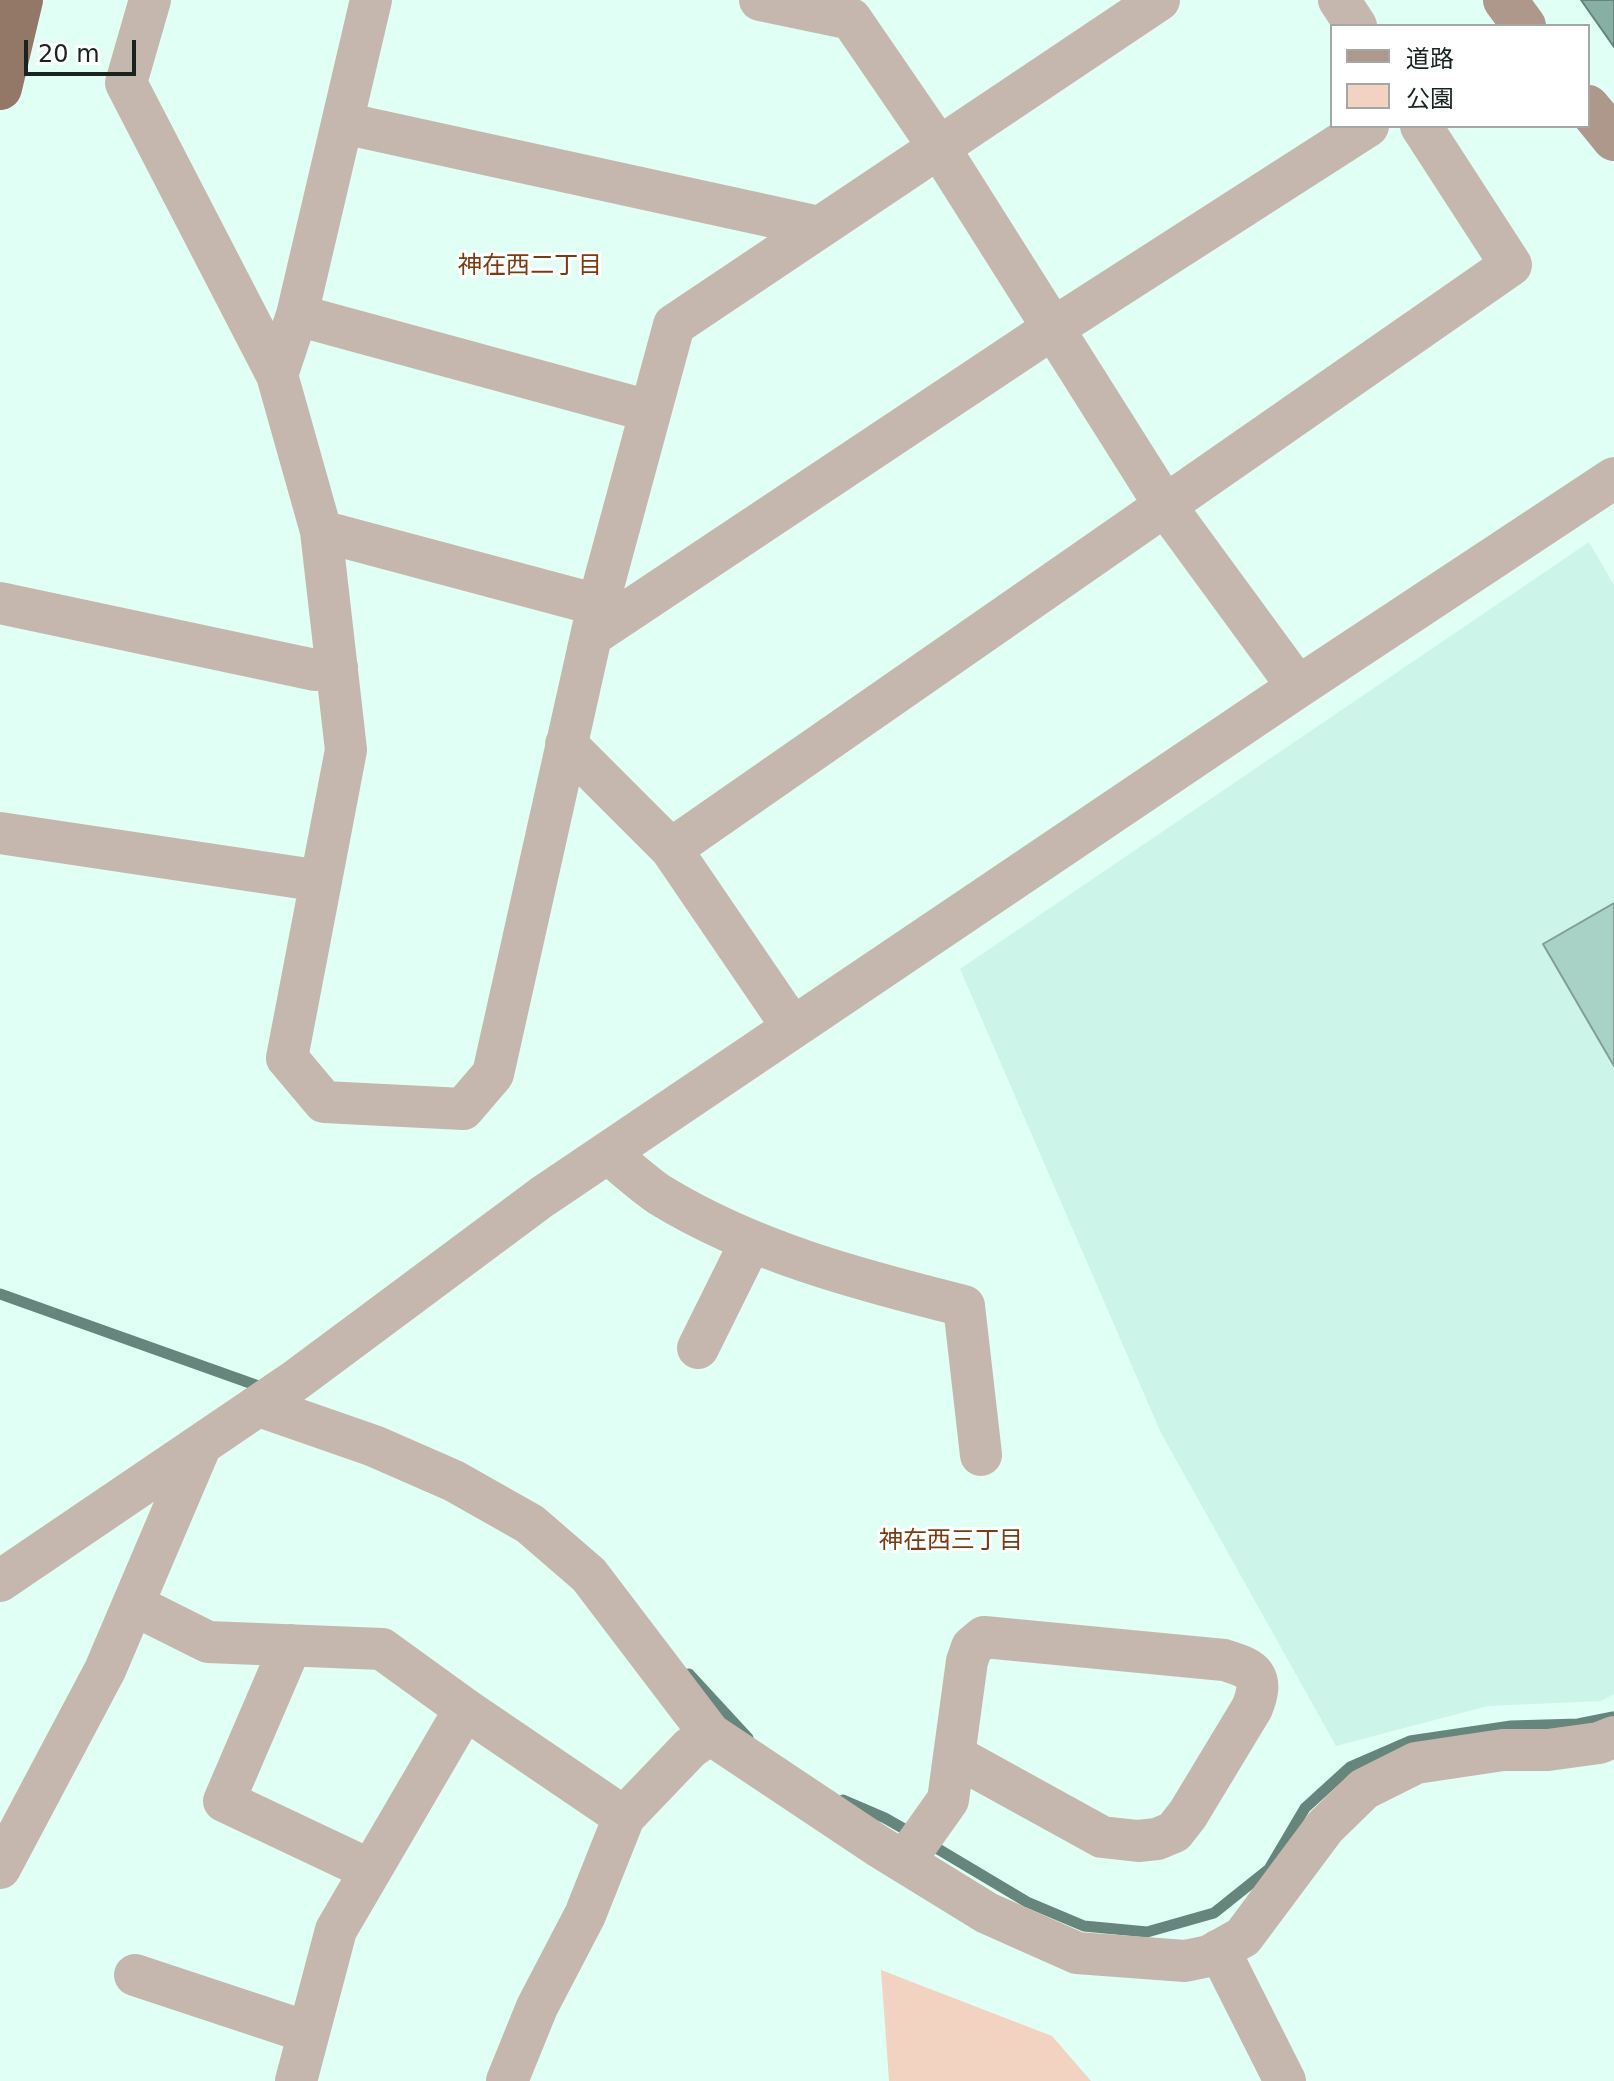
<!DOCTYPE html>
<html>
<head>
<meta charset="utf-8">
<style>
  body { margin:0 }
  #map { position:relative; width:1614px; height:2081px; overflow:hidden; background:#e0fff5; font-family:"DejaVu Sans","Noto Sans JP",sans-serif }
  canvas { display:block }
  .legend { position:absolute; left:1330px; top:24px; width:260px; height:104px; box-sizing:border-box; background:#fff; border:2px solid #a3a7a6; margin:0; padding:10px 14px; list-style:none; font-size:24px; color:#192421 }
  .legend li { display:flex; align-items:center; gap:16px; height:40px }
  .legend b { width:40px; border:2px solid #a3a7a6 }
  .scale { position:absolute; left:24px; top:40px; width:112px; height:36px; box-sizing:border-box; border:4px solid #192421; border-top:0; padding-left:10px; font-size:24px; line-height:28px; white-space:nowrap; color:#192421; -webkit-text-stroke:6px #fff; paint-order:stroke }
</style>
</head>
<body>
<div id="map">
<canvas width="1614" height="2081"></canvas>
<ul class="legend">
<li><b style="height:10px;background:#ad988b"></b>道路</li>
<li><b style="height:22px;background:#f2d3c1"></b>公園</li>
</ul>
<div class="scale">20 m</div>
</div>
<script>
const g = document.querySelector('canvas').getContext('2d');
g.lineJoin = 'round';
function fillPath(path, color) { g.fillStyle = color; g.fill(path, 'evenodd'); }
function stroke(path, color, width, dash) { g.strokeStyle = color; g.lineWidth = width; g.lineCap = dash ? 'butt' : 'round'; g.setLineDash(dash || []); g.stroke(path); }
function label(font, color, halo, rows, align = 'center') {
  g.font = font + ' "DejaVu Sans","Noto Sans JP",sans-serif'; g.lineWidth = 6; g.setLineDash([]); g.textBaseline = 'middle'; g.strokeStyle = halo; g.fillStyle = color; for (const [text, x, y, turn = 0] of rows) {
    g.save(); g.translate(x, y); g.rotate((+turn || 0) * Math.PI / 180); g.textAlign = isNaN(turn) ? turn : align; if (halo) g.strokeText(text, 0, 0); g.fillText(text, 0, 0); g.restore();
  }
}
fillPath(new Path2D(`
  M1589,542L1614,585V1694L1601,1701L1488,1706L1336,1746L1161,1433L960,969Z`), '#cdf4e8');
fillPath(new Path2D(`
  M881,1970L1052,2036L1091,2081H889Z`), '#f2d3c1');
const water = new Path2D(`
  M1581,0H1614V47Z`);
fillPath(water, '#87afa4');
stroke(water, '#66857d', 2);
stroke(new Path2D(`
  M0,1294L264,1388
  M689,1674L748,1738
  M843,1800L885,1818L913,1834
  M928,1843L1027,1902L1084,1926L1147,1932L1214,1913L1269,1869L1305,1808L1350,1767L1410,1741L1511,1726L1578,1724L1613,1717`), '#66857d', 11);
const building = new Path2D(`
  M1614,903V1066L1543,944Z`);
fillPath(building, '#a9d2c6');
stroke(building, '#829e96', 2);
stroke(new Path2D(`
  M150,0L126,83L277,375L321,531L346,750L287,1058L324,1102L463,1109L493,1074L598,605L674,325L1159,0
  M760,0L851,19L938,146L1164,504L1298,687
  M1339,0L1356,26
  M343,123L819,227
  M297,315L649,411
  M277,375L297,315L371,0
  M321,531L598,605
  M0,603L315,670L337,667
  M591,636L1055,327L1368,126
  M566,744L671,849L793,1028
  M0,833L321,881
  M671,849L1511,265L1421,126
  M608,1153C625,1167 642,1183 660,1195C753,1252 860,1280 964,1306L981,1455
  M698,1348L751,1241
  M259,1406L374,1446L454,1481L530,1524L589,1575L710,1734L878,1846L987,1913L1077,1953L1185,1961L1209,1956L1243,1937L1325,1827L1364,1789L1416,1763L1503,1750H1548L1599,1743L1614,1737
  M0,1581L296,1380L542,1197L1298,687L1614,478
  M134,1605L208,1642L382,1649L465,1709L624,1817
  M291,1645L224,1801L370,1870
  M904,1862L948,1800L967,1661L972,1647L984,1637L1224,1660C1254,1669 1265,1676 1252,1708L1188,1814L1174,1832L1157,1839L1138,1841L1102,1837L955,1756
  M0,1868L105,1670L200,1447
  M1219,1950L1285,2081
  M135,1975L307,2032
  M296,2081L336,1930L465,1709
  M507,2081L537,2007L585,1915L624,1817L690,1748L710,1734`), '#c6b7ae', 42);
stroke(new Path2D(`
  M1505,0L1524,26
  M1588,107L1614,139`), '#ad988b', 44);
stroke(new Path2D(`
  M0,88L21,0`), '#947867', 44);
label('24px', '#783c10', '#fff', [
  ["神在西二丁目",530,267],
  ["神在西三丁目",951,1542]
]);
</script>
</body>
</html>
